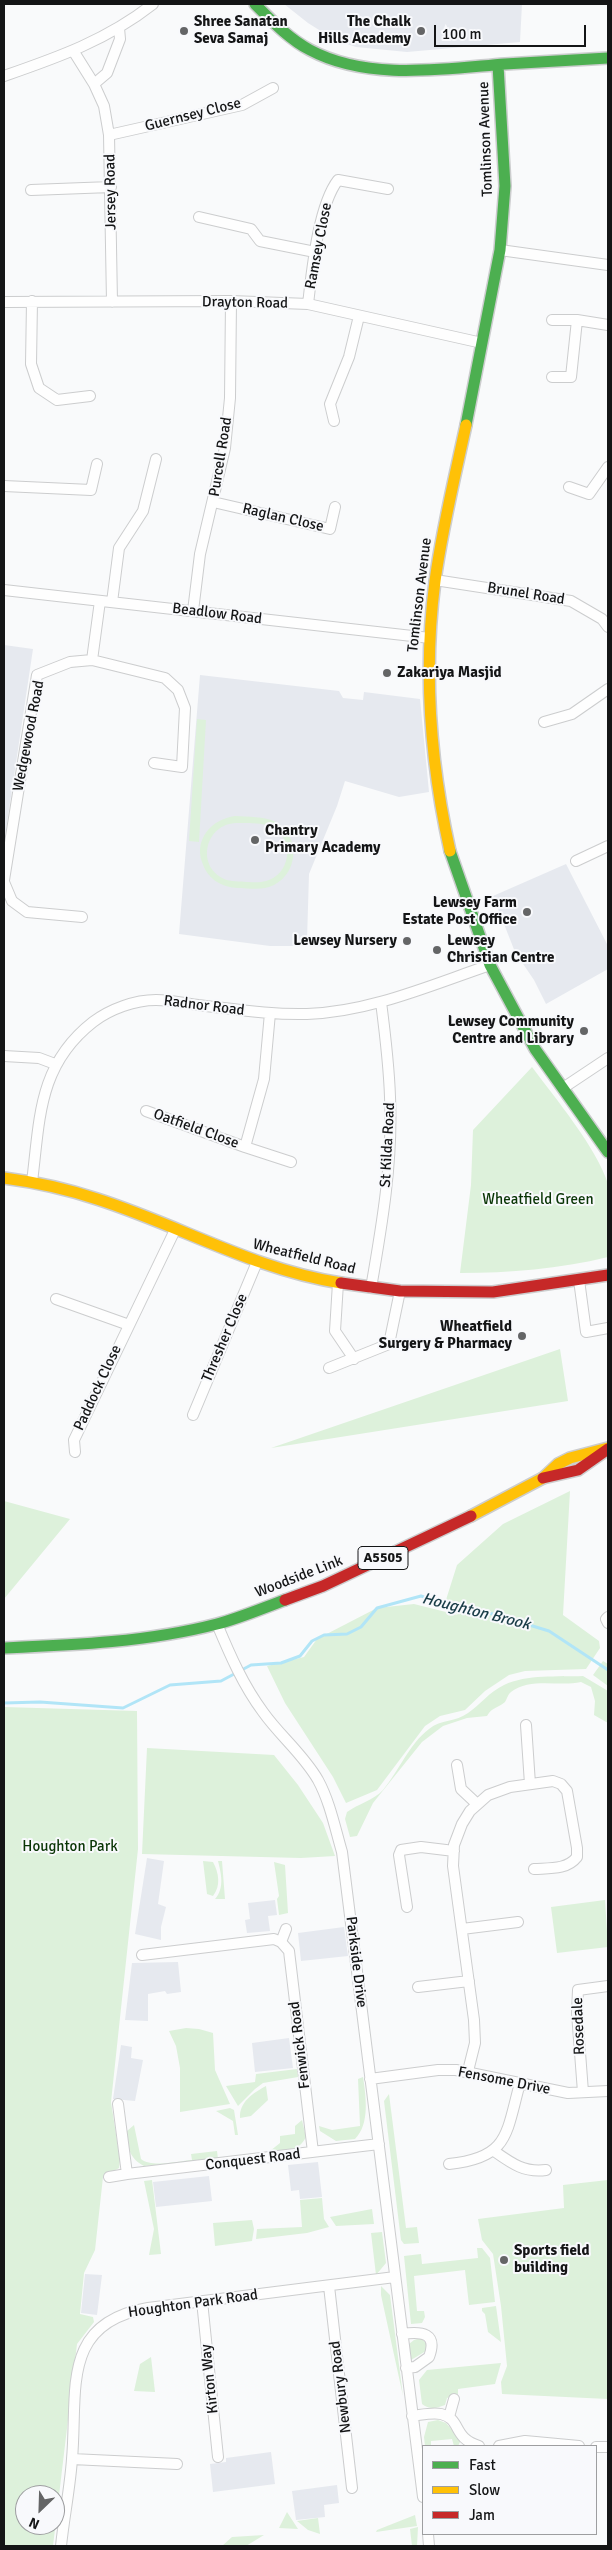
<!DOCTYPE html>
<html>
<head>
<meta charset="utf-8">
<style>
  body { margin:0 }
  #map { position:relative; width:612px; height:2550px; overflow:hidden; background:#f9fafb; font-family:Signika,sans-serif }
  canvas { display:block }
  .frame { position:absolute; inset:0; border:5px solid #141516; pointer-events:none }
  .legend { position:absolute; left:422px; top:2445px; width:175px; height:90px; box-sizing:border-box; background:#f8f9fc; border:1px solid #9d9ea0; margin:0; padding:6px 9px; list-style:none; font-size:15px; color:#141516 }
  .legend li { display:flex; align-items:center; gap:10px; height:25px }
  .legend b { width:25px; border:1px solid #9d9ea0 }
  .north { position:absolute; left:15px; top:2485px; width:50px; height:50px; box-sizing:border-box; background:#f8f9fc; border:1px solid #9d9ea0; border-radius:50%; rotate:204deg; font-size:14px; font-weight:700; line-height:20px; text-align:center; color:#141516 }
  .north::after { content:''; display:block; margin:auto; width:18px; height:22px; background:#646566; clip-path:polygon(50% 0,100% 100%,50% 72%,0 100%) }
  .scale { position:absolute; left:434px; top:25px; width:152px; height:22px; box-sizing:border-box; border:2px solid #141516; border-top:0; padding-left:6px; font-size:15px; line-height:18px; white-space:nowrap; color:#141516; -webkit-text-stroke:4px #f8f9fc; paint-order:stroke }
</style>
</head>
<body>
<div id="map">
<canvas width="612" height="2550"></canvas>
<div class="frame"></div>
<ul class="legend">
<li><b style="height:6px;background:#4caf50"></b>Fast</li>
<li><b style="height:6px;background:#ffc107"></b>Slow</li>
<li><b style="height:6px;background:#c62828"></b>Jam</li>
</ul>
<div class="north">N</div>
<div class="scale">100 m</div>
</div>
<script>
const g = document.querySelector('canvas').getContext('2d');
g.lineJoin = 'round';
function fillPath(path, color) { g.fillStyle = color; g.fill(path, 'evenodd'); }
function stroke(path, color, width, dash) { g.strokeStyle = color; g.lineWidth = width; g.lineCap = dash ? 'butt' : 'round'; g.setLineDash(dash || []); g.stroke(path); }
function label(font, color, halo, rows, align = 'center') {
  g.font = font + ' Signika,sans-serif'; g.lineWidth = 4; g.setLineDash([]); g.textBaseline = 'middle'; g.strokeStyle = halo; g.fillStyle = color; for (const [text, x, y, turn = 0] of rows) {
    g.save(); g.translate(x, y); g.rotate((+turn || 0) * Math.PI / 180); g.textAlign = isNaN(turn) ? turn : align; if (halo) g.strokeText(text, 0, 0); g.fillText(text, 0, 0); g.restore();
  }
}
fillPath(new Path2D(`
  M284,4H522L520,42L407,52L356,47L335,40L308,23Z
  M4,645L33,649L4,843Z
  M200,675L339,691L343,698L363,700L364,692L420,699L429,792L399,797L345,781L337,806L309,874L307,940L302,946H270L179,934Z
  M566,864L608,946V969L546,1004L534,980L515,952L493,896Z
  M147,1858L164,1861L158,1904L166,1907L161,1927V1940L135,1934Z
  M275,1900L277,1915L268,1916L270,1931L247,1933L245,1920L250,1919L248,1903Z
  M344,1927L348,1956L301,1961L298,1933Z
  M178,1962L181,1992L167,1994L165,1991L148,1994V2021L125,2020L132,1963Z
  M289,2038L293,2068L255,2072L252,2043Z
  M121,2045L132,2047L131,2058L143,2060L135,2101L113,2099Z
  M318,2162L322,2197L300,2199L299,2190L291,2191L288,2165Z
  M209,2176L212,2201L156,2207L153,2182Z
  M85,2274L102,2275L97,2315L81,2313Z
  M271,2452L275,2484L213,2492L210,2464L226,2462V2458Z
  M337,2485L339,2503L324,2505L325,2517L296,2520L292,2491Z`), '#e6e9ef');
fillPath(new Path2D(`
  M197,719L206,720L199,842L189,841Z
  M235,816C248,817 264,816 276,822C300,836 299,872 274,885C263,891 249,888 237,888C220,887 207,878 202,862C194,839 212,819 235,816ZM236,823C248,823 263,822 274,828C295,841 290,875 266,881C259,883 253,882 247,882C239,881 231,882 224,879C195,865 206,824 236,823Z
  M532,1067C555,1098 597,1148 608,1184C612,1200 608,1238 608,1257C559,1269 510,1273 460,1273L471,1185L473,1130Z
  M560,1349L568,1401L271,1448Z
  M570,1491L563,1615L599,1641L600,1648L586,1669L525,1671L509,1675L485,1691L465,1710L440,1716L425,1726L377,1790L346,1803L333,1777L285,1703L267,1666L304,1657L317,1639L377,1608L414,1604L458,1615L445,1603L457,1565L503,1524Z
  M4,1501L70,1519L4,1599Z
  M603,1661L608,1664V1686L593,1675Z
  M583,1676L608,1691V1723L594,1715L595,1701L591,1687L581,1682C560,1687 530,1677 511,1692C508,1694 507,1699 505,1702C498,1708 492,1707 487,1716L467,1718L443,1726L422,1742L373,1803L357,1836L350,1837L345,1819L347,1812C358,1804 374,1800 383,1790C399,1771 409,1744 429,1729C441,1719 456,1722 468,1713C480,1705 489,1692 504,1685C527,1674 558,1677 583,1676Z
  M4,1707L137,1711L138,1849L111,2102L120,2160L119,2168L103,2177L95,2250L84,2273L80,2314L93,2317L94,2322L77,2344L53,2546H4ZM25,2495H55V2525H25Z
  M147,1748L274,1755L298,1785L323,1823L335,1856L301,1858L142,1854Z
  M203,1861L213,1862C219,1873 221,1886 213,1896L207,1894Z
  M218,1861H222L225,1899H215C225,1888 221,1873 218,1861Z
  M274,1862L285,1865L288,1913L279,1915L277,1899L279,1896Z
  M605,1900L608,1947L557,1953L551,1907Z
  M186,2028L199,2029L213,2033L215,2070L230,2104L180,2112V2068L176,2046L169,2031Z
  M297,2069L298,2077L263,2083L255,2089L238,2106L226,2086L255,2082L256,2074Z
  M363,2077C366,2097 370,2124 355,2139L336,2141L320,2131L319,2126L332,2130L360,2126L358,2079Z
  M266,2086L268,2100L251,2116L240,2118C239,2102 253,2093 266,2086Z
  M389,2094L406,2228L417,2227L419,2243L404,2244L401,2240L384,2101Z
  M230,2108L234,2110L238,2135H235L233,2121L216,2111Z
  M302,2120L306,2137C299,2152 285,2150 270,2151L280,2143V2136L295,2134V2126Z
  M134,2125L141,2159C152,2168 178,2161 192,2160L191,2154L217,2151L218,2159L144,2166C130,2159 126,2146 127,2131Z
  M152,2180L161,2254L149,2255L154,2229L144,2181Z
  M608,2180V2399L502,2394L501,2382L507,2366L501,2306L493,2254L482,2240L478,2219L564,2208L563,2185Z
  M322,2198L324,2219L329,2227L307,2233L256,2239L257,2229L302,2227L300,2200Z
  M372,2209L374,2224L336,2226L330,2217Z
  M252,2220L254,2229L252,2241L215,2246L213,2223Z
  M382,2232L386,2263L376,2275L371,2233Z
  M477,2248H482L490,2258L495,2302L469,2305L465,2270L414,2276L417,2311H424L425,2317L422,2323L411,2324L404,2256L421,2254L422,2264L478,2258Z
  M381,2286L390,2295L403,2396L381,2295Z
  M496,2306L501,2342L488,2332L485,2314L482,2311V2308Z
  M421,2338L427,2344L426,2351L411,2360L409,2344L414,2340Z
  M151,2357L155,2392L134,2391L140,2364Z
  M501,2363L495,2384L458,2389V2394L447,2398L445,2405C438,2408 429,2410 422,2404L419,2380L427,2370Z
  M438,2420L446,2423L461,2440L458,2446H454L452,2439L431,2441V2446H425L424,2437L428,2422Z
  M287,2512L298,2529L279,2528Z
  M415,2515L417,2526L376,2532L377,2530Z
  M318,2518L320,2534L308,2530L297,2521Z
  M418,2527L417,2546H412L410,2529Z
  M264,2535L246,2546H222L232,2537Z`), '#ddf1db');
stroke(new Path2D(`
  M4,1703L40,1702L123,1708L170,1685L221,1681L251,1665L281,1663L300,1656L312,1641L324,1635L347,1634L361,1627L377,1608L421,1596L461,1609L493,1614L549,1631L608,1670`), '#b1e5f7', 3);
const street = new Path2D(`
  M74,52L94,84
  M4,76C59,57 107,40 153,4
  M109,135L242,105L273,88
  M31,190L111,187
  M199,217L251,229L260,241L315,252
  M500,250L608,265
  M32,301L31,364L39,388L57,400L90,396
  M4,302L231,301L308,304L482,343
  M112,302L109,135L104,106L94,84L107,73L120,39L119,28
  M308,304C312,271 318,206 338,180L388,189
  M552,320H577
  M552,377H571L577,320L608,325
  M334,421L330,404L349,357L359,316
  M4,486L91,490L97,464
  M569,487L589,494L608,467
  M213,502L330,529L335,507
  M435,580L571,601L602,619L608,627
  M4,590L430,638
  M112,602L119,548L143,511L156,459
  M193,611L200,554L225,448L230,398L231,301
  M92,660L165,678L178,690L185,708L182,767L154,763
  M544,722L572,714L608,689
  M576,861L608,846
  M4,880L37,675L70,662L92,660L100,601
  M4,882L12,901L27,912L82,917
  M4,1056L39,1058L55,1064
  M563,1088L608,1058
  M146,1111L245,1147L264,1079L270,1013
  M245,1147L291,1162
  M32,1182C40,1118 38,1065 93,1022C110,1009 135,1000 156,1000C170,1000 184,1003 198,1005C234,1009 270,1015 307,1014C370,1012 431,985 490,965
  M579,1280L586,1332L608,1328
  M338,1283L335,1331L354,1359
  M371,1288C382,1225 393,1161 390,1097C389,1065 385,1033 381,1002
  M56,1299L129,1325
  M329,1368L389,1344L400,1291
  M193,1415L257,1262
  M75,1452L74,1440L175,1230
  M608,1617L606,1619L608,1623
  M217,1624C230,1655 243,1685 263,1712C280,1736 303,1754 318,1780C330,1802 335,1828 342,1852L423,2497
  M526,1725L530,1784
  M457,1765L461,1789L477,1804
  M407,1907L399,1855L401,1850L421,1847L454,1851
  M462,1929L518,1922
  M281,1942L286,1929
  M142,1955L274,1939L281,1942L289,1951L313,2152
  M418,1987L469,1981
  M468,2071L475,2043L474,2020L453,1866L454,1845L462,1824L470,1811L488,1795L510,1787L553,1781L561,1784L567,1791L577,1848V1857C567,1870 549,1868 534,1869
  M370,2079L438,2070H456L568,2093L608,2091
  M583,2092L577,2013L578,1990L608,1986
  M118,2104L127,2174L379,2144
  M494,2151C511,2163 524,2173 546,2170
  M449,2164C509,2158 506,2134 520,2083
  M109,2177L127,2174
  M329,2286L352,2488
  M202,2301L218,2457
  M402,2334C422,2331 438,2333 429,2357L415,2367L406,2368
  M412,2416C421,2415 432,2412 441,2414C462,2419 452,2438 479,2446
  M449,2417L454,2399
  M499,2446L525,2441L579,2446
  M596,2447H608
  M72,2459L177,2464
  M428,2534L429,2546
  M61,2546C64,2517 70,2488 72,2459C78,2391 60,2323 148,2308L395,2277`);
const fast = new Path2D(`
  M255,4C272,21 289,39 310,50C368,81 443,69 505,64C540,62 574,60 608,58
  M466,425L500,250L505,186L498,65
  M450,851L490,965L535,1049L608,1152
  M4,1648C75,1645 148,1642 217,1624C240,1618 263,1608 285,1600`);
const slow = new Path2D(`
  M450,851C430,761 423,673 435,581C442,529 455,476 466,425
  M4,1178C35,1182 67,1189 97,1199C179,1225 255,1270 341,1283
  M471,1516L543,1478L558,1464L570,1458L608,1448`);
const jam = new Path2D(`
  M341,1283L400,1291L493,1292L608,1275
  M543,1478L578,1470L608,1449
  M285,1600L323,1586L471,1516`);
stroke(street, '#cccdce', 12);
stroke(fast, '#cccdce', 14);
stroke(slow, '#cccdce', 14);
stroke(jam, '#cccdce', 14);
stroke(street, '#fefefe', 10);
stroke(fast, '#4caf50', 11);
stroke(slow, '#ffc107', 11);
stroke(jam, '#c62828', 11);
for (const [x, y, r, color] of [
  [184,31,5,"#646566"],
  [421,31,5,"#646566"],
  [387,673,5,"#646566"],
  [255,840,5,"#646566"],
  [527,912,5,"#646566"],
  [407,941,5,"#646566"],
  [437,950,5,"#646566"],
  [584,1031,5,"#646566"],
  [522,1336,5,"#646566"],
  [504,2260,5,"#646566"]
]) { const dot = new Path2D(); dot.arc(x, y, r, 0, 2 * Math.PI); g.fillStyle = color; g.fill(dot); stroke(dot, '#f8f9fc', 2); }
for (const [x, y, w] of [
  [383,1558,50]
]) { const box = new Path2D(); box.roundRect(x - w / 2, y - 11.5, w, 23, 4); g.fillStyle = '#f8f9fc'; g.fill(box); stroke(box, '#141516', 1); }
label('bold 14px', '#141516', null, [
  ["A5505",383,1558]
]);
label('bold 15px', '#141516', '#f8f9fc', [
  ["Shree Sanatan",194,22],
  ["Seva Samaj",194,39],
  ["The Chalk",411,22,"right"],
  ["Hills Academy",411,39,"right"],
  ["Zakariya Masjid",397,673],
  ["Chantry",265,831],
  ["Primary Academy",265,848],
  ["Lewsey Farm",517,903,"right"],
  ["Estate Post Office",517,920,"right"],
  ["Lewsey Nursery",397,941,"right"],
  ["Lewsey",447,941],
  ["Christian Centre",447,958],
  ["Lewsey Community",574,1022,"right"],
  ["Centre and Library",574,1039,"right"],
  ["Wheatfield",512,1327,"right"],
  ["Surgery & Pharmacy",512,1344,"right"],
  ["Sports field",514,2251],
  ["building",514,2268]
], 'left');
label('15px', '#141516', '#f8f9fc', [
  ["Guernsey Close",193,115,-14],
  ["Tomlinson Avenue",486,139,-92],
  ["Jersey Road",111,192,-91],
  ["Ramsey Close",319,246,-79],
  ["Drayton Road",245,303,1],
  ["Purcell Road",221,457,-81],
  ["Raglan Close",283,518,13],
  ["Brunel Road",526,594,9],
  ["Tomlinson Avenue",420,595,-83],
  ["Beadlow Road",217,614,7],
  ["Wedgewood Road",29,736,-79],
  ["Radnor Road",204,1006,7],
  ["Oatfield Close",196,1129,20],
  ["St Kilda Road",388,1145,-87],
  ["Wheatfield Road",304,1257,14],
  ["Thresher Close",225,1338,-67],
  ["Paddock Close",98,1388,-65],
  ["Woodside Link",299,1577,-21],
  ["Parkside Drive",356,1962,83],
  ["Rosedale",579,2026,-92],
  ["Fenwick Road",300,2045,-97],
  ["Fensome Drive",504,2081,11],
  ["Conquest Road",253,2160,-7],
  ["Houghton Park Road",193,2304,-8],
  ["Kirton Way",210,2379,-96],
  ["Newbury Road",341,2387,-97]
]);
label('15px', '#093505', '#f8f9fc', [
  ["Wheatfield Green",538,1200],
  ["Houghton Park",70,1847]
]);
label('italic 16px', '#193c47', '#f8f9fc', [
  ["Houghton Brook",476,1612,14]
]);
</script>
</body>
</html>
